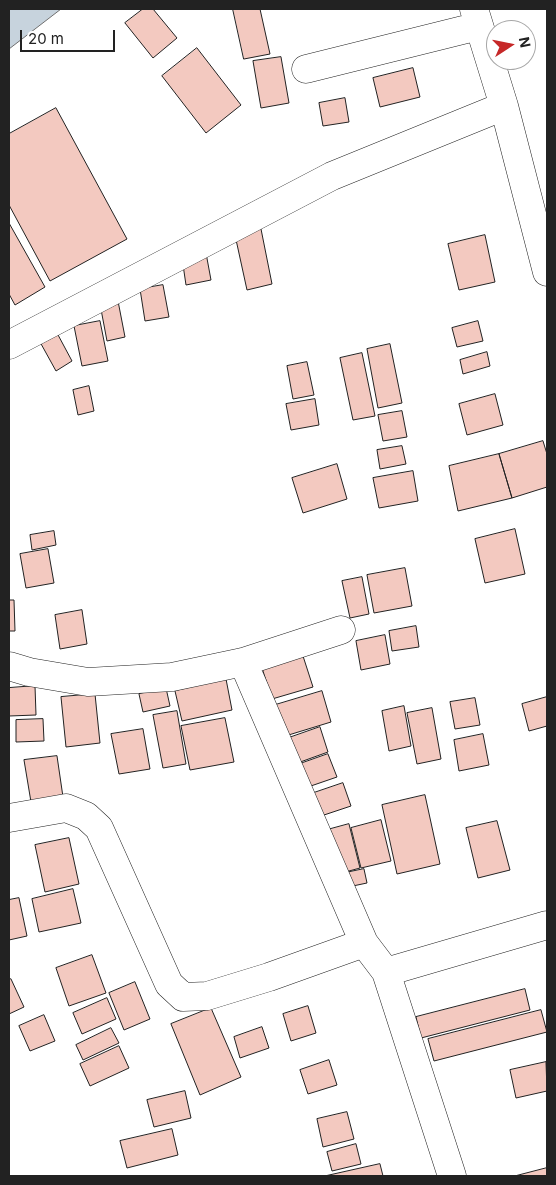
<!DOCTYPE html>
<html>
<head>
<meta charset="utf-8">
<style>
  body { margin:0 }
  #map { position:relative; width:556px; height:1185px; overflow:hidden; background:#fff; font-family:Inter,sans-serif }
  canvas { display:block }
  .frame { position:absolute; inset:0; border:10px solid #222; pointer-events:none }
  .north { position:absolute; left:486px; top:20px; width:50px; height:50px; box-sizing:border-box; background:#fff; border:1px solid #a7a7a7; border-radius:50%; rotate:79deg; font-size:14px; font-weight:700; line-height:20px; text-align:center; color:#222 }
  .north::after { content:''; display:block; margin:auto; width:18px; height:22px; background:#c62828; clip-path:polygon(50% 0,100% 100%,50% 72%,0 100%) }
  .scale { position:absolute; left:20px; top:30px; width:95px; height:22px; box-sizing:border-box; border:2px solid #222; border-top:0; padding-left:6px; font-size:15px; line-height:18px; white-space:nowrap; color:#222; -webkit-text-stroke:4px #fff; paint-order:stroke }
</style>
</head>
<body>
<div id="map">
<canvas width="556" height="1185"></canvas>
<div class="frame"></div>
<div class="north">N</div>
<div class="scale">20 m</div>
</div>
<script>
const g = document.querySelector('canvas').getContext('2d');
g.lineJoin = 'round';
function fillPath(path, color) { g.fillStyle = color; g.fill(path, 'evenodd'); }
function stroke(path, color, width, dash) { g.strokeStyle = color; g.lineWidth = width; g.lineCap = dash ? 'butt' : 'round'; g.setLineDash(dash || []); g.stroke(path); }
const water = new Path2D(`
  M9,9H61L9,49Z`);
fillPath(water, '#c7d3dd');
stroke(water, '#6f6f6f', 1);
const building = new Path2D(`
  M143,9H153L177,38L153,58L125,23Z
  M233,9H260L270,54L244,59Z
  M197,48L241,105L206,133L162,76Z
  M281,57L289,103L261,108L253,61Z
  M413,68L420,97L380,107L373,78Z
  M345,98L349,122L323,126L319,103Z
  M56,108L127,239L50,281L9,205V134Z
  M9,223L45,287L15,305L9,294Z
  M261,229L272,284L247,290L235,235Z
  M485,235L495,282L459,290L448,244Z
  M206,253L211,280L186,285L182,258Z
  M163,285L169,317L145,321L140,289Z
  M118,301L125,337L107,341L100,304Z
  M100,321L108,361L82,366L74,326Z
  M478,321L483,341L457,347L452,328Z
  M57,333L72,361L56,371L40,342Z
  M390,344L402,403L378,408L367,349Z
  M487,352L490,366L463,374L460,360Z
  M362,353L375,416L353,420L340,358Z
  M307,362L314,395L293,399L287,366Z
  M89,386L94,411L78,415L73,390Z
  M495,394L503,425L467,435L459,404Z
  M315,399L319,425L291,430L286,404Z
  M402,411L407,437L383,441L378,415Z
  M543,441L547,454V487L512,498L499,454Z
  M402,446L406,464L380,469L377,450Z
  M499,454L512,498L458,511L449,466Z
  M337,464L347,499L303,513L292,478Z
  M413,471L418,501L379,508L373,478Z
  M515,529L525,574L485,583L475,539Z
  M54,531L56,545L32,550L30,535Z
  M48,549L54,583L26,588L20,554Z
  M405,568L412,606L374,613L367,575Z
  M362,577L369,614L350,618L342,581Z
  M9,600H14L15,631H9Z
  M82,610L87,644L60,649L55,615Z
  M416,626L419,647L392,651L389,631Z
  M385,635L390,664L361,670L356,641Z
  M303,656L313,687L272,699L262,668Z
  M226,679L232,710L182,721L175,691Z
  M35,686L36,715L9,716V688Z
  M166,688L170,706L143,712L139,694Z
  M322,691L331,722L282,737L272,706Z
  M95,694L100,743L66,747L61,697Z
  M547,697V726L529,731L522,704Z
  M475,698L480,725L455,729L450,702Z
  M404,706L411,746L389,751L382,711Z
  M432,708L441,759L417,764L407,713Z
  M177,711L186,764L163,768L153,715Z
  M225,718L234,762L190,770L181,726Z
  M43,719L44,741L16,742V720Z
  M320,727L328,752L292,765L283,740Z
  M143,729L150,769L119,774L111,734Z
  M483,734L489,765L459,771L454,740Z
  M328,754L337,777L305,788L297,765Z
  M57,756L63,797L31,802L24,760Z
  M343,783L351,806L312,819L305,796Z
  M425,795L440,864L397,874L382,805Z
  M381,820L391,861L361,868L351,828Z
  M497,821L510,870L478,878L466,828Z
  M349,824L360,868L338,874L327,830Z
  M69,838L79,884L45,892L35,845Z
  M364,869L367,883L348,887L345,873Z
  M73,889L81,923L39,932L32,899Z
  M19,898L27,936L9,940V900Z
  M92,955L106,993L69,1006L56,968Z
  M11,979L24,1007L9,1014V980Z
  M135,982L150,1019L124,1030L109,993Z
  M525,989L530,1010L421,1038L416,1017Z
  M107,998L116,1019L82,1034L73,1013Z
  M308,1006L316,1033L291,1041L283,1014Z
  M211,1008L241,1077L200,1095L171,1024Z
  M541,1010L547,1032L434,1061L428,1039Z
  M44,1015L55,1041L30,1051L19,1026Z
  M262,1027L269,1048L240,1058L234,1037Z
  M111,1028L119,1043L83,1060L76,1045Z
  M119,1046L129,1068L90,1086L80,1064Z
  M329,1060L337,1085L308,1094L300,1070Z
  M546,1062L547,1091L516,1098L510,1070Z
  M185,1091L191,1118L154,1127L147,1100Z
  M347,1112L354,1139L323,1147L317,1119Z
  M172,1129L178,1155L127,1168L120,1141Z
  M356,1144L361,1164L332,1171L327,1152Z
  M380,1164L383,1176H325Z
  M547,1168V1176H515Z`);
fillPath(building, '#f3c9c0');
stroke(building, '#222', 1);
const street = new Path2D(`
  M474,9L504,106L547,272
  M306,69L479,26
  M9,345L332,176L504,106
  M243,662L364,943L386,972L452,1176
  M9,666L29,672L88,682L172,677L243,662L341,630
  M9,818L66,808L86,816L99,828L169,984L183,997L207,996L269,977L364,943
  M386,972L547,925`);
stroke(street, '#222', 29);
stroke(street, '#fff', 28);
</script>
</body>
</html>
